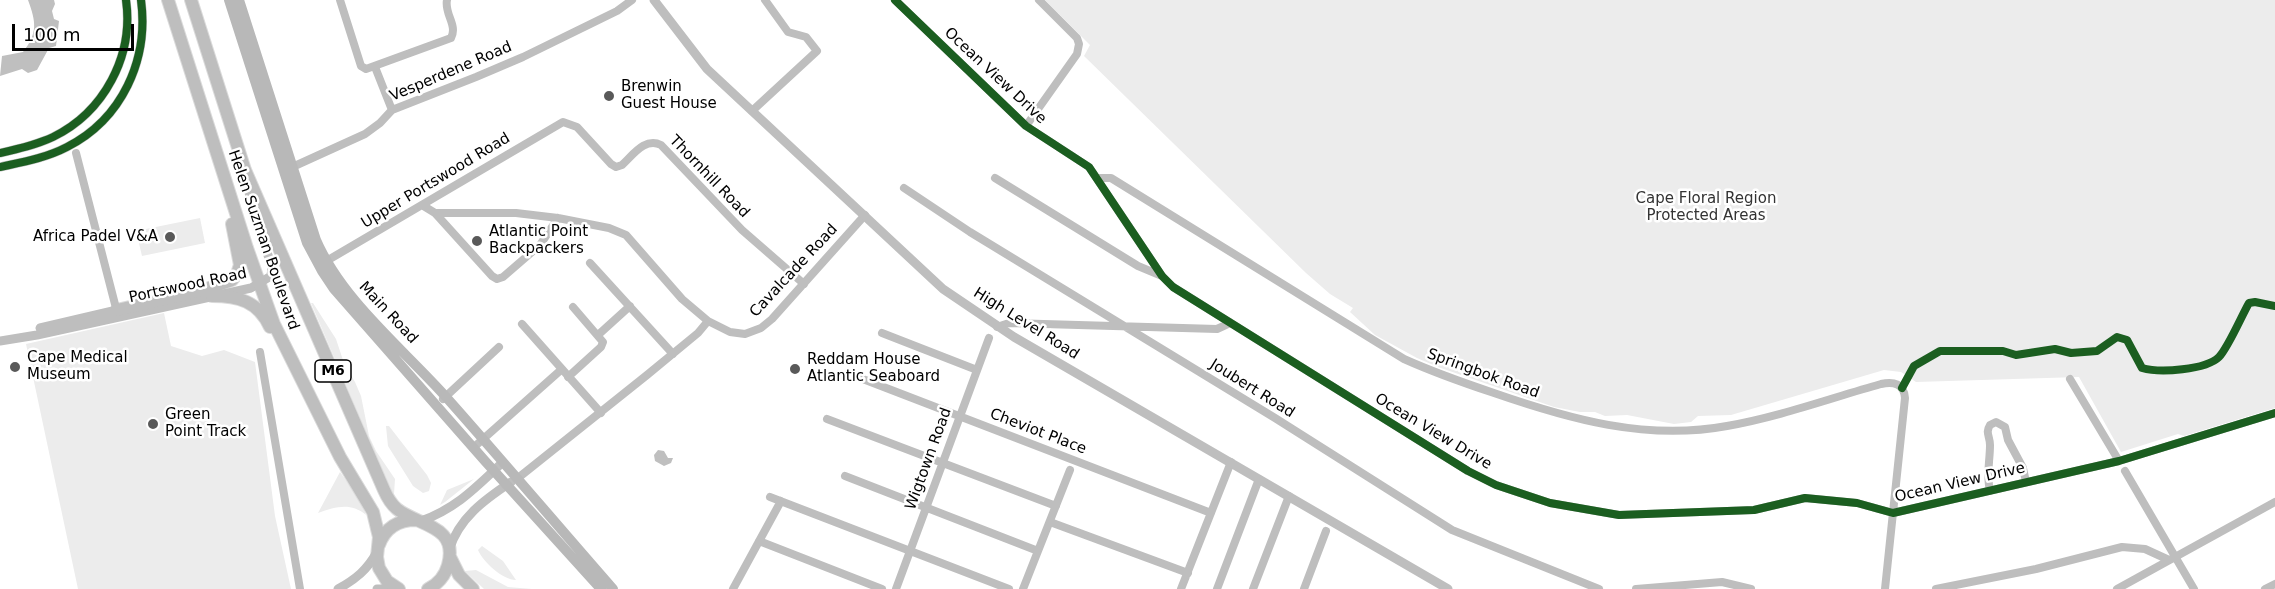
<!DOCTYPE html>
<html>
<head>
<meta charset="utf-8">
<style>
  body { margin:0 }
  #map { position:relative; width:2275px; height:589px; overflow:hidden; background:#fff; font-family:"DejaVu Sans",sans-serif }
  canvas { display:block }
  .scale { position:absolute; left:12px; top:24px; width:122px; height:27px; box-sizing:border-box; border:3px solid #000; border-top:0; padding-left:8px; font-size:18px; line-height:21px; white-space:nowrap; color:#000; -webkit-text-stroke:4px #fff; paint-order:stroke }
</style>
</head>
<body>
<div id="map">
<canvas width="2275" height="589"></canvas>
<div class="scale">100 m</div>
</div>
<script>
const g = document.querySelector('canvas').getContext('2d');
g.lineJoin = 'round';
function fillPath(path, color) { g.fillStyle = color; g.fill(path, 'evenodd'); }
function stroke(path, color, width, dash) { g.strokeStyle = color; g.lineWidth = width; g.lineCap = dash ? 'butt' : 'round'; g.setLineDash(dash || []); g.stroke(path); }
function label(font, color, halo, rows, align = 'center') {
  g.font = font + ' "DejaVu Sans",sans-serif'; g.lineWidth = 5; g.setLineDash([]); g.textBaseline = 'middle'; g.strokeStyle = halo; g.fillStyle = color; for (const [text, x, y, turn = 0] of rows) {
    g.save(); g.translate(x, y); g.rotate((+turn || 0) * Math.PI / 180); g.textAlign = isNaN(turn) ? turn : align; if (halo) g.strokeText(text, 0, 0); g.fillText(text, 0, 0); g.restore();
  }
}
fillPath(new Path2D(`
  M1045,0H2275V408L2184,436L2178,434L2121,452L2079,377L1916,382L1901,372L1884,370L1731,415L1698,416L1691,422L1674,424L1627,415L1605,416L1595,412H1580L1554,407L1438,367L1417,358L1375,335L1350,312L1353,308L1330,294L1306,273L1084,56L1090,45Z
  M200,218L205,243L142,256L136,231Z
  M311,303H313L336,339L345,366L355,382L361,396L369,436L376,451L395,479L394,494L401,504L392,493Z
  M164,313L171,346L202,356L224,350L255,362L275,516L291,589H78L26,344Z
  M386,426H389L427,475L431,483L429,491L423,493L413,486L388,446Z
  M340,472L361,501L366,515C350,502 336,507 318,513Z
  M474,479L445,502L440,505L447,490Z
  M482,546L503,561L516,580C503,580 483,562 478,550Z
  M476,570L508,587L532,589H484L465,571Z`), '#ececec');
fillPath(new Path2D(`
  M28,0H54L55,4L52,11L54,19L59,21L56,46L49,48L37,70L28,73L22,69L0,76L2,56L23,52C38,33 36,22 28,0Z
  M658,450L664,451L668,458H673L671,463L664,466L655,461L654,455Z`), '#bfbfbf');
const primary = new Path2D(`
  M168,0L247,248L274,324L340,457L373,512L379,537L377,557L379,568L387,581L399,589
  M191,0L245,170L384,490C387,497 391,504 397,509C418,526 459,525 448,565C445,576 438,584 428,589
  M212,296C238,296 258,301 270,327
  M117,310L203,290L232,280L237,274L240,265L232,224
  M379,545C385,528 398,520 416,520
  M450,557L459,575L473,589`);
stroke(primary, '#dbdbdb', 14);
stroke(new Path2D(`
  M340,0L361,66L366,69L451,38C458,25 444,14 447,0
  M895,0L1026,126L1089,167L1162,276L1173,287L1468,471L1496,485L1550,503L1619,515L1754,510L1805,498L1857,503L1893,513L2119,461L2275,413
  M375,67L392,110
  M752,111L817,51L806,37L788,32L765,0
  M1026,126L1077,54L1079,44L1077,38L1039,0
  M76,153L117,312
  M288,169L365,134L380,123L392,110L476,77L523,57L617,11L632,0
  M995,178L1138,266L1162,276
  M1097,178H1111L1404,359C1433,372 1464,383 1494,393C1569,419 1646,441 1727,426C1779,417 1831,398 1881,384C1894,381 1904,384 1905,398L1885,589
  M904,188L970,232L1275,418L1452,530L1599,589
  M422,205L435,213H516L558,218L609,228L626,235L682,299L708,321L730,332L745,334L761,328L772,319L865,215
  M435,213L492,276L497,279L503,277L540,245L558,218
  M323,263L563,122L577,127L611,164L616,167L622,165C633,155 645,137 661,145L742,230L804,284
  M590,263L673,354
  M522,324L601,413
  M997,327L1009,323L1217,329L1230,323
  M882,333L977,370
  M598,335L630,306
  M260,352L300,589
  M855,376L1211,513
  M568,377L601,347L603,342L573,307
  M2070,379L2119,461
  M443,399L499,347
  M827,419L1056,506
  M473,448L562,369
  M2125,471L2194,589
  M845,476L1038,551
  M518,478L647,375L698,333L708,321
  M1990,491C1986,475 1990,461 1990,445C1990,436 1985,433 1990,425L1996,422L2005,427L2008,440L2023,468L2026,482
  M770,497L1009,589
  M1050,522L1188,573
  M759,541L882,589
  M733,589L781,501
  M896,589L989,338
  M1023,589L1070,470
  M1181,589L1231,462
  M1217,589L1259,479
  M1253,589L1289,496
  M1304,589L1326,531
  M1636,589L1722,582L1751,589
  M1936,589L2036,569L2122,547L2145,549L2169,560
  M2117,589L2275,502
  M2265,589L2275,584`), '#bebebe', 8);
stroke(new Path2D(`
  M654,0L707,69L943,289L1014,337L1448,589
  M0,153C18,149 36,145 53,137C104,112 134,56 126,0
  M0,167C23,162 46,158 67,147C122,119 149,60 141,0
  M40,328L117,310
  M0,341L37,335L251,288L271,276L272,267L252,208L248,187
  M421,521C457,508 476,487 503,462
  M449,550C459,518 484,500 511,482
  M338,589C356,579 367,570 377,552
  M377,589H392`), '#bebebe', 9);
stroke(new Path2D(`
  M229,0L307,243L322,271L334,289L485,461L601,589
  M239,0L316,240C342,300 402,348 446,397C502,460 557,525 613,589`), '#b8b8b8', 10);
stroke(primary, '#bebebe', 12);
stroke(new Path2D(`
  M895,0L1026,126L1089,167L1162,276L1173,287L1468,471L1496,485L1550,503L1619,515L1754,510L1805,498L1857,503L1893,513L2119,461L2275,413
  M0,153C18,149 36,145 53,137C104,112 134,56 126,0
  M0,167C23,162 46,158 67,147C122,119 149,60 141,0
  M1902,388L1914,366L1940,351H2003L2016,355L2055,349L2071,353L2097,351L2117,337L2127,340L2142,368C2160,373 2206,370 2219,357C2228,348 2242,315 2249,303L2255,302L2275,306`), '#1b5e20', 8);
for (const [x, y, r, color] of [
  [609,96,6,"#595959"],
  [170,237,6,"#595959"],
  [477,241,6,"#595959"],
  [15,367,6,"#595959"],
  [795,369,6,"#595959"],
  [153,424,6,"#595959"]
]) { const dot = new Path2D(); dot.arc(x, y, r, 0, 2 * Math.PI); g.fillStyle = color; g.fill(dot); stroke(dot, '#fff', 2); }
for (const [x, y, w] of [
  [333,371,36]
]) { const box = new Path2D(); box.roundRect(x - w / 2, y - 11, w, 22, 4.5); g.fillStyle = '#fff'; g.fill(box); stroke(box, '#000', 1.5); }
label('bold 14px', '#000', null, [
  ["M6",333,371]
]);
label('15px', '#000', '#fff', [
  ["Vesperdene Road",451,72,-23],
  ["Ocean View Drive",995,76,43],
  ["Thornhill Road",709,177,46],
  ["Upper Portswood Road",436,181,-31],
  ["Helen Suzman Boulevard",263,240,71],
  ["Cavalcade Road",794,271,-47],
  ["Portswood Road",188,286,-12],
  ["Main Road",388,313,47],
  ["High Level Road",1026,324,32],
  ["Springbok Road",1483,374,20],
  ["Joubert Road",1252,389,32],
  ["Cheviot Place",1038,432,21],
  ["Ocean View Drive",1433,432,31],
  ["Wigtown Road",929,459,-70],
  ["Ocean View Drive",1960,483,-13]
]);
label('15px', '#000', '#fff', [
  ["Brenwin",621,87],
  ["Guest House",621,104],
  ["Atlantic Point",489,232],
  ["Backpackers",489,249],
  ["Africa Padel V&A",158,237,"right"],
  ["Cape Medical",27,358],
  ["Museum",27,375],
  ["Reddam House",807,360],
  ["Atlantic Seaboard",807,377],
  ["Green",165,415],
  ["Point Track",165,432]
], 'left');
label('15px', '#333', '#fff', [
  ["Cape Floral Region",1706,199],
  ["Protected Areas",1706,216]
]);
</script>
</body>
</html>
